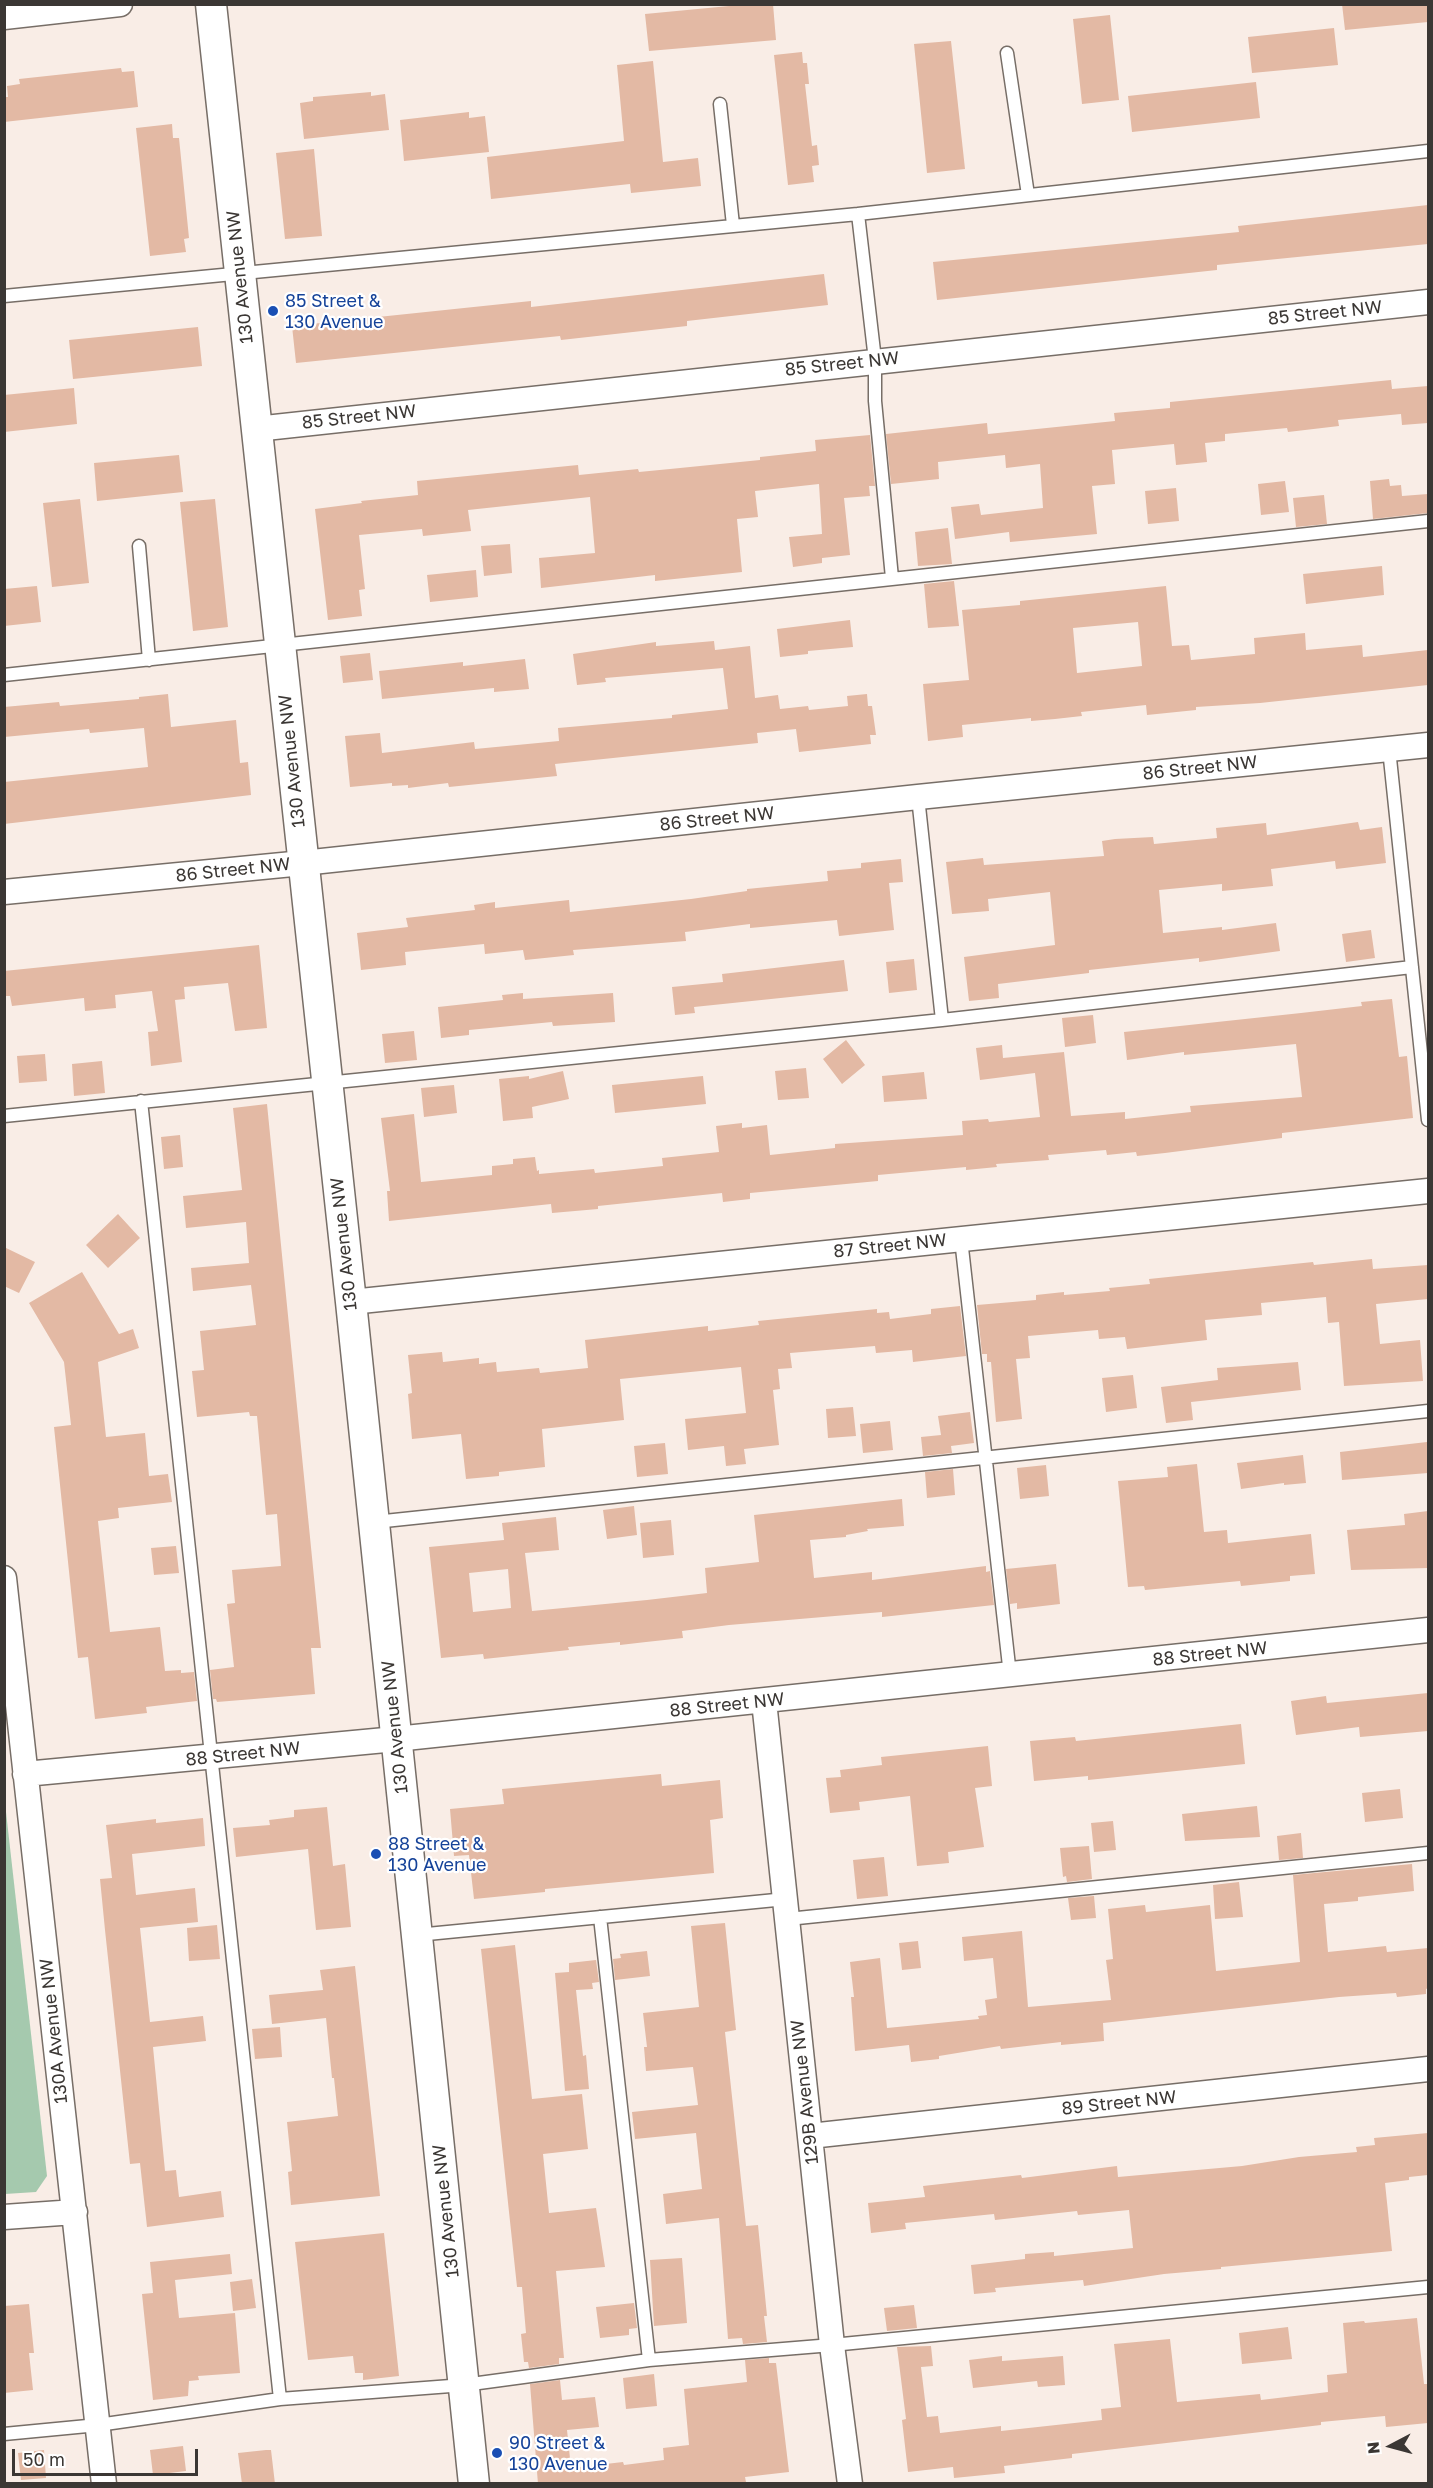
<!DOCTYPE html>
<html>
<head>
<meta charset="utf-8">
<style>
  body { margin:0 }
  #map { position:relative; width:1433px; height:2488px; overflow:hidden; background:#f9ede6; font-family:"Golos Text",sans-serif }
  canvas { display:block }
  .frame { position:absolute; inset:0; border:6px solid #3b3734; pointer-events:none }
  .north { position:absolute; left:1361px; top:2416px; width:60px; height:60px; -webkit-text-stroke:4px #fff; paint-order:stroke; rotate:264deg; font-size:16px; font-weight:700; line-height:24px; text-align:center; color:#3b3734 }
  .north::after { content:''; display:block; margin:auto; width:21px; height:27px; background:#3b3734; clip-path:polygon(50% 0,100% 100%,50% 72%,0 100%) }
  .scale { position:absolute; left:12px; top:2449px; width:186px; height:27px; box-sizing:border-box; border:3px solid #3b3734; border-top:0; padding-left:8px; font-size:18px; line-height:21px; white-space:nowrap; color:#3b3734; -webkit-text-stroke:4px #fff; paint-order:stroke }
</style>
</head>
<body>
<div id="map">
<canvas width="1433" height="2488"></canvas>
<div class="frame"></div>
<div class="north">N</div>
<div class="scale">50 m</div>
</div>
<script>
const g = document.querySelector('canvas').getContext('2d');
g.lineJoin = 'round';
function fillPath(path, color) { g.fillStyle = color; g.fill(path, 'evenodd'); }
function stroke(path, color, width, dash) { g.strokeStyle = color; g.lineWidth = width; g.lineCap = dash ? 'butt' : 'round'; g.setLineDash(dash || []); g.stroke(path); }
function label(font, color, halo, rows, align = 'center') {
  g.font = font + ' "Golos Text",sans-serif'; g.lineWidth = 4.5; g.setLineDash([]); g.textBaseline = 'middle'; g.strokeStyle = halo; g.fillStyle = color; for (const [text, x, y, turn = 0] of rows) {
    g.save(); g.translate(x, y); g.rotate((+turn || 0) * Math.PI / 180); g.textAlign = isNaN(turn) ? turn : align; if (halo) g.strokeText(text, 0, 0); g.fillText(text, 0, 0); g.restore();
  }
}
fillPath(new Path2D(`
  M5,1803L47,2176L36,2192L5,2194Z`), '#a5c9ae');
fillPath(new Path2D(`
  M750,4H773L776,40L649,51L645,14Z
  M1342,4H1428V22L1345,30Z
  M1110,15L1119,100L1082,104L1073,19Z
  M1334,28L1338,65L1252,73L1248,37Z
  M951,41L965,169L927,173L914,44Z
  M802,52L803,63H807L809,84H805L812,146L817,145L819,165L812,166L814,182L788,185L774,55Z
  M653,61L663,162L698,158L701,186L631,193L630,184L491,199L487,157L624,141L617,65Z
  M121,68L122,72L134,71L138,107L4,122V97H8L7,86L20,84L19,79Z
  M1256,82L1260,118L1132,132L1128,96Z
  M371,92V96L385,94L389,130L304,139L300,103L313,101V97Z
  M469,112V118L485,116L489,152L404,161L400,120Z
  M172,124L173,138H179L189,238L184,239L186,252L150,256L136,128Z
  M314,149L322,236L285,239L276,153Z
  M1428,205V244L1217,265V270L937,300L933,262L1239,232L1238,226Z
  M824,274L828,305L687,321V326L561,340L560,336L296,363L292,326L531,301V307Z
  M198,327L202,366L73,379L69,340Z
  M1391,380L1392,389L1428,386V423L1402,425L1401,414L1338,420L1339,426L1288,432L1287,428L1225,434V441L1205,443L1207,462L1176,465L1174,444L1112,450L1115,484L1092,486L1097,534L1010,542L1009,532L955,539L951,507L979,504L981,515L1043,508L1040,464L1006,468L1005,455L938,462L939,479L891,484L886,434L987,423L988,434L1115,421L1114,413L1170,408V402Z
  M74,388L77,424L4,432V395Z
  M870,435L875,486H869L870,496L844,498L850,555L822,558V563L793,567L789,537L822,534L819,484L755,491L758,517L737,519L742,572L655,581V575L541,588L539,558L595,553L590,497L468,510L471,531L423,536L422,529L359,535L365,589L359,590L362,616L328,620L315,509L362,503L361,501L418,495L417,481L578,465L579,475L638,469L639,472L670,469L760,460V457L816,451L815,440Z
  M179,455L183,492L97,501L94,463Z
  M1389,479L1390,486L1401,485L1402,496L1428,494V513L1373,519L1370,481Z
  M1285,481L1289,512L1261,515L1258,484Z
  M1176,488L1179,521L1148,524L1145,491Z
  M1324,495L1327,524L1296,527L1293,498Z
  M80,499L89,583L52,587L43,503Z
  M215,499L228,627L193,631L180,502Z
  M948,528L952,564L918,566L915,532Z
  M510,544L512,573L484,576L481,546Z
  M1382,566L1384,595L1306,604L1303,574Z
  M476,570L478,597L430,602L427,575Z
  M954,581L959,626L928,628L924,584Z
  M37,586L41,622L4,626V589Z
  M1166,586L1172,646L1189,645L1191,660L1255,654L1254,638L1305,633L1306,650L1362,645L1363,657L1428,650V685L1260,703L1196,707V710L1147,715L1146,705L1081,712L1082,716L1055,719L1031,721V718L962,725L963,737L928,741L923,684L969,680L962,610L1020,605V601ZM1138,622L1142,666L1077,673L1073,628Z
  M850,620L853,647L808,651V654L780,657L777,629Z
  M714,641L715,650L750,646L755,698L778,695L780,709L808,706L809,710L848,706L847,696L867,694L868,706H872L876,735H870L871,744L799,752L796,729L757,733L758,743L555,764L557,776L449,787L448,783L408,788V785L392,786V783L350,787L345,736L380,733L382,753L474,742L475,749L559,741L558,728L672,718V715L728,709L723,668L605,678L606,682L577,685L573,654L656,642V646Z
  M370,653L373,680L343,683L340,656Z
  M525,659L529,689L494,692V688L382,699L379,671L463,662V666Z
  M168,694L171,727L236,720L240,763L248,762L251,795L4,824V782L148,767L144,728L90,733L89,729L4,737V707L59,702L60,706L139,699V697Z
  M1358,822L1360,830L1382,827L1386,863L1336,869L1335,861L1271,869L1273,886L1222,891V884L1159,890L1163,933L1222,927V930L1276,923L1280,951L1199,962V958L1089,970V973L998,984L999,998L969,1001L964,957L1055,945L1050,892L988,899L989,911L952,914L946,862L983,858L984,865L1104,856L1102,841L1115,839L1153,837L1154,844L1217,838L1216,828L1266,823L1267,835Z
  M901,859L903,882L889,883L894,930L839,936L837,920L750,928V924L685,932L686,941L573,950L574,955L525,960L523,950L485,954L484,944L405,952L406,965L361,970L357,933L408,927L406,918L475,910L474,905L495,902V908L569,900L570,912L691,899L747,891V889L828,881L827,871L861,868V863Z
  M1371,930L1375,958L1346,962L1342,934Z
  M259,945L267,1028L235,1031L228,983L184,987L185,999L175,1000L182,1062L151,1066L148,1032L158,1031L152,991L115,995L116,1008L85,1011L84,998L12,1006L10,996H4V971Z
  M914,959L917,990L889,993L886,962Z
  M844,960L848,991L694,1007L695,1013L675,1015L672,987L723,982L722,974Z
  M523,993V999L613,993L615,1022L553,1026L552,1022L469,1030V1035L441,1038L438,1007L503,1000L502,995Z
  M1392,999L1399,1057L1407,1056L1413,1118L1282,1133V1138L1165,1153L1137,1156L1136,1152L1107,1155L1106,1150L1048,1155L1049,1160L996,1164L997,1167L966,1170V1167L878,1175V1181L750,1193V1199L723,1202L722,1193L598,1206V1209L552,1213L551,1204L389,1221L387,1191H390L381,1118L414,1114L421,1182L492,1175V1166L513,1164V1159L535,1157L537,1171L539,1170V1174L594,1169L595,1173L663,1166L662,1158L719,1152L716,1126L742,1123V1128L767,1125L770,1155L835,1148V1144L963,1135L962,1121L988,1119L989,1122L1040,1117L1035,1073L980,1080L976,1048L1002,1045L1003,1058L1064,1052L1071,1116L1125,1112V1119L1191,1112L1190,1106L1302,1097L1296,1044L1184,1055V1052L1127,1060L1124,1032L1301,1013L1362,1006L1361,1002Z
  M1093,1015L1096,1043L1065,1047L1062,1018Z
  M414,1031L417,1060L385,1063L382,1034Z
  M846,1040L865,1065L842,1084L823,1059Z
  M45,1054L47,1081L19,1083L17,1056Z
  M102,1061L105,1093L74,1096L72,1064Z
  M806,1068L809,1098L778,1100L775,1071Z
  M563,1071L569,1099L532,1107L533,1118L503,1121L499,1079L529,1076V1079Z
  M924,1072L927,1099L884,1102L882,1076Z
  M703,1076L706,1104L615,1113L612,1085Z
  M454,1085L457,1113L424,1117L421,1088Z
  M267,1104L321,1648H311L315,1694L217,1702L216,1699H213L210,1670L234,1667L227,1604L235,1603L232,1570L281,1566L277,1514L266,1515L257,1416H250L249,1412L197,1417L192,1371L204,1370L200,1331L256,1325L251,1285L193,1291L191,1268L249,1263L246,1222L186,1228L183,1196L242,1190L233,1108Z
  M180,1135L183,1167L164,1169L161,1137Z
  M118,1214L140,1238L108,1268L86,1245Z
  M4,1247L35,1262L19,1293L4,1286Z
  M1372,1259L1373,1269L1428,1265V1299L1376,1304L1380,1344L1420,1340L1423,1381L1344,1386L1339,1322L1328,1323L1326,1297L1261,1303L1262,1315L1205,1320L1207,1340L1127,1349L1125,1337L1099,1339L1098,1330L1028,1336L1030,1358L1016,1359L1022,1419L996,1422L991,1362H987V1354H982L977,1305L1036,1300V1295L1064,1292V1295L1110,1291L1109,1288L1150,1284L1149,1279L1313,1262L1314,1265Z
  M82,1272L119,1334L133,1329L139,1348L98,1362L106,1437L145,1433L149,1476L168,1474L172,1502L118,1508L119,1518L98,1521L110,1632L160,1627L165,1671L181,1670V1673L194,1672L197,1701L146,1707L147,1713L95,1719L88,1657L78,1658L54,1427L71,1425L64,1362L29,1303Z
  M960,1306L966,1356L913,1362L912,1350L876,1353L875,1346L790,1353L792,1368L778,1369L780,1389L773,1390L779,1445L744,1449L746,1464L726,1466L724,1446L688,1450L685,1419L746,1413L741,1367L620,1379L624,1420L542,1429L545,1467L499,1472V1476L466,1479L461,1434L412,1439L408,1394L412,1393L408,1355L442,1352L443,1362L479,1358V1364L496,1362L497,1372L539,1368L540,1373L588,1368L585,1340L708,1326V1331L759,1325L758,1321L877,1309V1313L889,1312L890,1319L931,1314V1309Z
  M1298,1362L1301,1390L1191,1402L1193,1420L1166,1423L1161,1387L1218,1380L1217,1368Z
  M1133,1375L1137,1408L1106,1412L1102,1378Z
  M853,1407L856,1436L828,1438L826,1409Z
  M970,1412L974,1443L951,1446L952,1453L923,1456L921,1437L941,1435L938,1416Z
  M890,1421L893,1450L863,1453L860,1424Z
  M1427,1442L1428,1473L1342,1480L1340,1452Z
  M665,1443L668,1474L637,1477L634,1446Z
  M1303,1455L1306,1483L1284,1485V1483L1241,1489L1237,1463Z
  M1197,1464L1204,1532L1227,1530L1228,1543L1311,1534L1315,1574L1290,1576V1581L1241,1586L1240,1581L1145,1590L1144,1586L1128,1587L1118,1481L1168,1477L1167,1467Z
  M1046,1465L1049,1496L1020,1499L1017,1468Z
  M953,1469L955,1495L927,1498L925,1472Z
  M902,1499L904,1526L867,1529L868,1531L846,1535V1537L810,1540L814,1578L872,1572V1580L986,1566V1572L990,1571L994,1605L882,1617V1612L729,1625L682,1631L683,1638L646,1642L620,1645V1642L568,1647L569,1650L484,1659L483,1654L441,1658L429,1547L504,1540L502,1523L556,1517L559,1550L525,1553L532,1611L647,1600L707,1593L705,1568L759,1562L754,1515ZM508,1569L511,1608L473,1612L469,1573Z
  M634,1506L637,1535L607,1539L603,1510Z
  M1428,1511V1568L1351,1570L1347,1530L1405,1525L1404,1514Z
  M671,1520L674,1555L643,1558L640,1523Z
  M176,1546L179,1573L154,1575L151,1548Z
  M1056,1564L1060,1604L1017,1609V1603L1010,1604L1006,1569Z
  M1428,1693V1731L1360,1737L1359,1727L1296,1735L1291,1701L1326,1696L1327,1703Z
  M1241,1724L1245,1764L1088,1780V1776L1034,1781L1030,1741L1075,1737L1076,1741Z
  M988,1746L992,1786L975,1788L984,1847L948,1852L949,1863L917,1866L910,1796L859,1802L860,1810L830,1813L826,1778L841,1777L840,1770L882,1765L881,1757Z
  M661,1774L662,1786L720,1780L723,1818L710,1820L714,1873L545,1889V1892L474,1899L469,1855L454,1856L450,1809L504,1804L502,1789Z
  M1400,1789L1403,1818L1365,1822L1362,1793Z
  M1257,1806L1260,1837L1185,1841L1182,1814Z
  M327,1807L333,1866L345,1864L351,1927L316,1930L308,1849L236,1857L233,1828L270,1825L269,1820L294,1817V1810Z
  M203,1818L205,1846L132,1854L136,1895L195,1888L198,1922L140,1928L150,2022L203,2016L206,2041L153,2047L165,2171L176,2170L179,2197L221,2191L224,2217L147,2227L140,2163L130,2164L105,1930L100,1879L112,1878L106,1825L156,1819V1823Z
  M1113,1821L1116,1850L1094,1852L1091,1823Z
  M1301,1833L1303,1858L1279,1860L1277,1836Z
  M1089,1846L1092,1879L1067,1882L1066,1876L1063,1877L1060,1848Z
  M884,1857L888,1896L857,1899L853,1860Z
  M1412,1864L1414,1891L1358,1897V1901L1324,1904L1328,1952L1386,1946L1387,1952L1428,1948V1988L1426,1989V1994L1397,1997L1396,1993L1339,1997L1103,2023L1104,2041L1061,2045V2042L1001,2049L1000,2046L939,2056V2059L911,2062L909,2045L855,2051L851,1997H854L850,1962L880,1958L887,2028L979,2019L978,2016L987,2015L985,2000L997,1998L993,1958L964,1961L962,1937L1022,1931L1028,2007L1111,2000L1106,1960L1113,1959L1108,1909L1145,1905L1146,1912L1210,1905L1216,1971L1300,1962L1293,1875Z
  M1239,1882L1243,1917L1215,1919L1213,1885Z
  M1094,1896L1096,1918L1071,1920L1068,1898Z
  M725,1923L736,2030L725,2032L746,2226L758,2225L767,2316H764L767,2342L743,2344L742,2338L728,2339L719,2218L666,2224L663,2194L702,2189L696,2133L635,2139L632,2112L698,2105L693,2067L646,2071L644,2047H647L643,2013L699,2007L691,1926Z
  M217,1925L220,1959L189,1961L187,1928Z
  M918,1941L921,1968L902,1970L899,1943Z
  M515,1945L532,2099L582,2094L588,2149L543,2154L549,2213L596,2208L605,2267L556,2271L564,2358H559V2364L529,2368L528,2362H524L521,2334L526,2333L522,2287H517L481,1949Z
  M647,1951L650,1976L615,1980L613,1959L621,1958L620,1954Z
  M596,1960L599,1982L592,1983L593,1989L576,1990L583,2056L586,2055L589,2089L565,2091L555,1973L569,1972V1963Z
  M355,1966L380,2196L291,2205L288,2172L292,2171L287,2122L338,2116L334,2078H332L326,2018L272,2024L269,1995L323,1990L320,1970Z
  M280,2027L282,2057L255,2059L252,2029Z
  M1428,2133V2175L1409,2177V2180L1385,2183L1392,2251L1221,2267V2269L1164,2274L1084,2286L1083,2280L995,2288L996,2292L974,2294L971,2265L1025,2259V2254L1054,2252V2256L1133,2248L1129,2210L1078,2215L1077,2211L995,2220L994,2214L905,2223L906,2229L871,2233L868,2203L925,2197L923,2186L1021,2175L1022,2178L1117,2166L1118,2177L1242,2166L1299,2157L1357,2152L1356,2147L1375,2145L1374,2138Z
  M384,2233L399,2376L363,2380V2373H355L353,2356L308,2360L295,2242Z
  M230,2254L232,2274L175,2280L179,2318L235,2313L240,2373L198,2376L199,2380L189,2381L188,2396L153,2400L142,2294L153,2293L150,2262Z
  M682,2258L687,2323L654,2326L650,2260Z
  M252,2279L256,2308L233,2311L230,2282Z
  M634,2303L637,2328L629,2329V2335L600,2338L596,2307Z
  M29,2304L34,2353H29L33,2390L4,2393V2306Z
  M914,2305L917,2328L887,2331L884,2308Z
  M1417,2318L1424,2384H1428V2423L1386,2427L1385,2416L1321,2422V2425L1072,2454V2458L1004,2466L1005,2473L954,2478L953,2467L908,2472L902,2420L906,2419L897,2347L931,2346L933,2366L921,2367L927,2417L938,2416L940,2433L1001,2426V2431L1102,2420L1101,2409L1121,2407L1114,2344L1170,2339L1177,2402L1260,2394L1261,2400L1328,2392L1327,2375L1347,2373L1343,2323L1364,2321L1365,2323Z
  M1288,2327L1292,2359L1242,2364L1239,2333Z
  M1002,2356V2361L1063,2356L1065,2385L1038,2387L1037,2381L973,2388L969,2360Z
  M769,2358V2363H776L789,2472L745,2477L746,2482L730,2484H538L530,2384L560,2380L562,2400L595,2397L599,2427L567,2430L571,2468L623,2462L624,2465L664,2460L663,2448L689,2445L684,2389L747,2382L745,2360Z
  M654,2374L657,2406L626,2409L623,2378Z
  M183,2446L186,2471L153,2475L150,2450Z
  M44,2450L46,2478L21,2480L18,2453Z
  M266,2450H271L275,2484H242L238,2453Z`), '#e3b9a4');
const service = new Path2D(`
  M1007,53L1028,195
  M720,104L733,225
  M858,214L875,360V401L892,578
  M4,296L858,214L1428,151
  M139,546L149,660
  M4,675L1428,521
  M1389,749L1428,1120
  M918,797L942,1020
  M141,1101L280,2399
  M4,1116L942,1020L1412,967
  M961,1239L1010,1675
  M375,1522L1428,1411
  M600,1917L649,2360
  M788,1919L1428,1853
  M417,1935L786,1899
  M4,2434L98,2425L280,2399L464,2385L649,2360L832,2345L1428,2287`);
const minor = new Path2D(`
  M4,17L120,4
  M256,429L1428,302
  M4,892L303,863L918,797L1428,745
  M351,1302L1428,1191
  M4,1578L104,2484
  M764,1701L832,2345L850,2484
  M25,1774L396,1739L1428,1630
  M810,2136L1428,2069
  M4,2217L75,2212`);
const tertiary = new Path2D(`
  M211,4L351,1302L474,2484`);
stroke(service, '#776e67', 15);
stroke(minor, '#776e67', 27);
stroke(tertiary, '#776e67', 33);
stroke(service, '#fff', 12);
stroke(minor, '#fff', 24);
stroke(tertiary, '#fff', 30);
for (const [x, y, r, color] of [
  [273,311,6,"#1a4fb4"],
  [376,1854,6,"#1a4fb4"],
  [497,2453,6,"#1a4fb4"]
]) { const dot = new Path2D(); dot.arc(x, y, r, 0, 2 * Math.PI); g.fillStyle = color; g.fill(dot); stroke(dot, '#fff', 2); }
label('18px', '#3b3734', '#fff', [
  ["130 Avenue NW",240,277,-96],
  ["85 Street NW",1325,313,-6],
  ["85 Street NW",842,364,-6],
  ["85 Street NW",359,417,-6],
  ["130 Avenue NW",292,761,-96],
  ["86 Street NW",1200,768,-6],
  ["86 Street NW",717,819,-6],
  ["86 Street NW",233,870,-6],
  ["130 Avenue NW",344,1244,-96],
  ["87 Street NW",890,1246,-6],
  ["88 Street NW",1210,1654,-6],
  ["88 Street NW",727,1705,-6],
  ["130 Avenue NW",395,1727,-96],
  ["88 Street NW",243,1754,-6],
  ["130A Avenue NW",54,2031,-96],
  ["129B Avenue NW",805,2092,-96],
  ["89 Street NW",1119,2103,-6],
  ["130 Avenue NW",446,2211,-96]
]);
label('18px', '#164399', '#fff', [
  ["85 Street &",285,301],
  ["130 Avenue",285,322],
  ["88 Street &",388,1844],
  ["130 Avenue",388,1865],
  ["90 Street &",509,2443],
  ["130 Avenue",509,2464]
], 'left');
</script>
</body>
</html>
